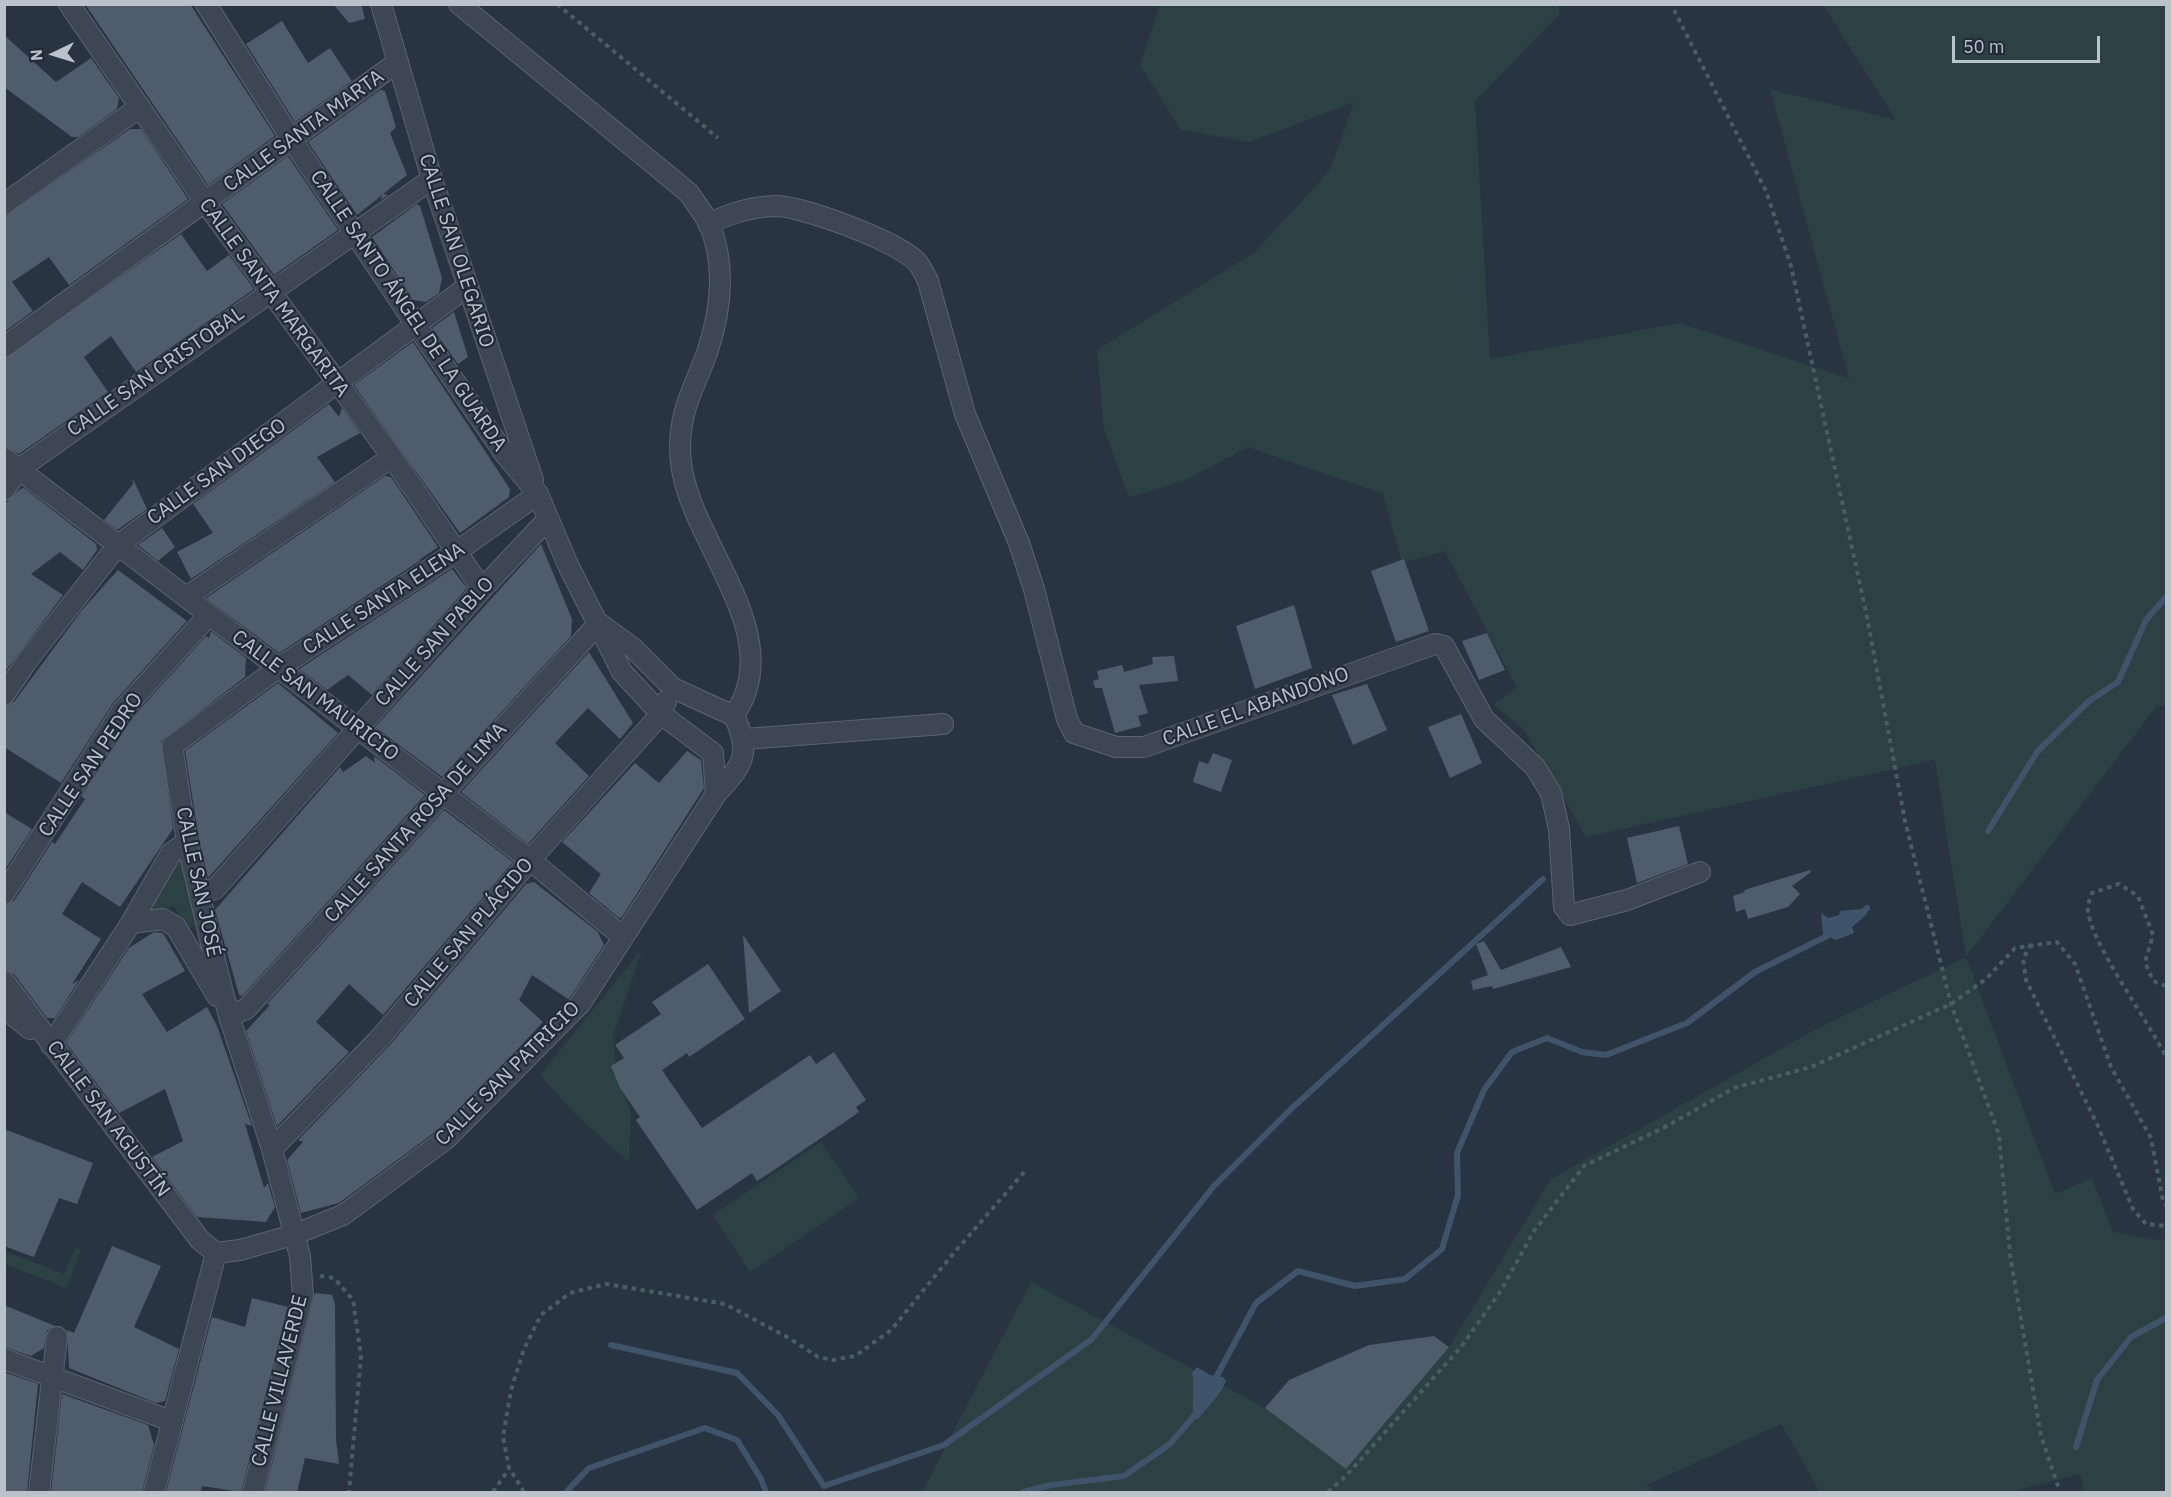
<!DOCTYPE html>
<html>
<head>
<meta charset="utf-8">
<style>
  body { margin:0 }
  #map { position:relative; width:2171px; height:1497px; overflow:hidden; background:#293443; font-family:"IBM Plex Sans",sans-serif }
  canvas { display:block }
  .frame { position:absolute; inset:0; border:6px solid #bac2cc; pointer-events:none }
  .north { position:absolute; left:24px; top:24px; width:60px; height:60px; -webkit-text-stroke:4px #212b38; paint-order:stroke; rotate:266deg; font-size:16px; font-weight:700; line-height:24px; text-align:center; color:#bac2cc }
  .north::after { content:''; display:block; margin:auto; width:21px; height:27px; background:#bac2cc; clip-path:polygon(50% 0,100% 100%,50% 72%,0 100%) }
  .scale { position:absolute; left:1952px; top:36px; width:148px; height:27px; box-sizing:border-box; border:3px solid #bac2cc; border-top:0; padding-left:8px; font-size:18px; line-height:21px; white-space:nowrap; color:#bac2cc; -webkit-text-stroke:4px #212b38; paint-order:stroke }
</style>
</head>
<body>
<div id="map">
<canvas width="2171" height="1497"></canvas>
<div class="frame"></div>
<div class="north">N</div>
<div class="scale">50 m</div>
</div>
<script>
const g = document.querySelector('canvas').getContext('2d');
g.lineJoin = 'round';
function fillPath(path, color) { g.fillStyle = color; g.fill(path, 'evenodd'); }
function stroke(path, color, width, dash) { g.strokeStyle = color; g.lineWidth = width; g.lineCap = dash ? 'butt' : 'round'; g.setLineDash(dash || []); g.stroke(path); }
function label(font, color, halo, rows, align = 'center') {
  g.font = font + ' "IBM Plex Sans",sans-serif'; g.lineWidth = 4.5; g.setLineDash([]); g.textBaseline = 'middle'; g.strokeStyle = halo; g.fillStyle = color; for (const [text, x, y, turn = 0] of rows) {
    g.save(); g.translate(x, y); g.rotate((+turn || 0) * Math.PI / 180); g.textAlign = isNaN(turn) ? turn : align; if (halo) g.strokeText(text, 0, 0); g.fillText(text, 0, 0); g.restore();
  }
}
fillPath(new Path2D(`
  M1160,5H1559V15L1475,101L1490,359L1679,323L1849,378L1770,89L1896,120L1823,5H2166V705L2156,707L1966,957L2055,1194L2092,1178L2113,1232L2166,1241V1492H2085L2080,1474L2011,1492H1820L1781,1424L1647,1485L1653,1492H922L1031,1282L1265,1408L1346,1469L1449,1347L1551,1179L1818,1028L1966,957L1935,760L1586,837L1524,730L1493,704L1517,688L1445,551L1402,563L1383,494L1248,447L1184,481L1129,497L1104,429L1097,350L1255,252L1330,170L1354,102L1250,142L1181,130L1140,65Z
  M180,858L198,925L189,928L173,906L153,913L147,907L174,860Z
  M642,949L613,1036L616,1073L631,1113L629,1162L576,1115L540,1075Z
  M821,1142L859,1198L750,1272L713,1215Z
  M75,1248L81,1250L66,1288L5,1264L7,1252L64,1274Z`), '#2b4144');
fillPath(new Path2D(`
  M1862,909L1867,914L1852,927L1854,933L1836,940L1823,934L1821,913L1828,918L1839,915L1840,911Z
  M1197,1367L1210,1375L1223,1377L1226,1381C1220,1396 1208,1406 1198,1419H1195C1190,1404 1195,1389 1192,1373Z`), '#3f536b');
stroke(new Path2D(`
  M1988,831L2037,752L2089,701L2118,682L2146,620L2166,597
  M1859,917L1867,908
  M611,1345L737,1373L778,1415L824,1486L944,1445L1092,1339L1214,1186L1290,1110L1543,879
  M1213,1383L1256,1303L1298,1271L1355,1286L1405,1279L1442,1249L1458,1195L1457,1153L1484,1090L1512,1052L1547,1038L1582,1052L1606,1055L1687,1023L1755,972L1833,933
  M2076,1447L2097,1380L2131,1337L2166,1318
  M566,1492L589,1468L705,1428L737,1440L761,1479L766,1492
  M1023,1492L1051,1485L1124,1476L1170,1444L1199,1410`), '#3f536b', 6);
fillPath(new Path2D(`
  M85,4H190L275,136L208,185Z
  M333,4H361L365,19L349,23Z
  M282,21L308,63L330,48L352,81L295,122L246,44Z
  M4,35L56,82L91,58L119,98L117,109L78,137H72L4,87Z
  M380,90L385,91L396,127L390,133L407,175L383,194L388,195L381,200L382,195L357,215L308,142Z
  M130,129H141L188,199L69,285L49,257L12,282L33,311L4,332V217Z
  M288,156L338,230L274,275L222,204Z
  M417,204L420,206L442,278L439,293L426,302L413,300L372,237Z
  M181,234L207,271L229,255L254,289L136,372L111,336L84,357L108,392L19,454L4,446V359Z
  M454,312L468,357L458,364L432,328Z
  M413,342L510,489L509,497L460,533L354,385Z
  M329,404L339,417L342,408L360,433L317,457L335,482L191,579L177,552L213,533L193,504Z
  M385,476L391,477L438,547L419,560H421L279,653L206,598Z
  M133,479L147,509L117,530L104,520L133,484Z
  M24,488L96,544L97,550L83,570L60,552L31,574L63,595L4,673V505L20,489Z
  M162,528L175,547L158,561L138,545Z
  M541,544L572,619L571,636L442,777L375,727Z
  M1404,559L1429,631L1396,642L1371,571Z
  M452,569L467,588L372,695L348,675L327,690L299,669Z
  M118,570L187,621L113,703L61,783L4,747V707L14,702L82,610Z
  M1294,605L1312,668L1255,689L1236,626Z
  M211,631L246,658L245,677L161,741L173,829L120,907L82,882L62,914L101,939L72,984L79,980L55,1018H47L14,974L4,969V906L14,901L52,842L55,844L85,799L81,796L132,718L206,636L209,638Z
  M1487,633L1505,670L1479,680L1462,641Z
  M589,652L633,723L620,739L588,708L555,743L589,776L528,844L461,792Z
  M1174,656L1178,681L1139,685L1148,713L1138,716L1141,726L1115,733L1102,688H1095L1093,681L1099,679L1097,671L1122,665L1124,672L1153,664L1152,657Z
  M278,683L338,733L208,878L199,840L185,751Z
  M1367,684L1387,730L1353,745L1332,695Z
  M1461,714L1482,763L1450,778L1428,727Z
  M687,751L701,760L704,788L622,917L619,918L589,893L601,874L562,842L635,763L659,783Z
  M1213,753L1232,760L1221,792L1193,782L1199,761L1208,764Z
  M366,756L375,763L374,756L425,795L242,996L239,995L215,910L340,767L343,772Z
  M444,810L513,862L383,1015L349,984L316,1022L349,1052L277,1126L246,1031L270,1005L267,1004Z
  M4,812L32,829L4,871Z
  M1679,826L1688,864L1637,883L1627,838Z
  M1810,870L1811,872L1792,886L1800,894L1788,907L1748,919L1745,909L1736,912L1733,896L1745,892L1744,890Z
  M534,882L598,932L604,945L571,996L568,999L532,975L519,1000L543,1022L517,1050L438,1130L339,1203L301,1213L287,1160L303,1142L298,1140L389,1046L526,884Z
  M154,932L163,933L185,971L142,994L167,1032L207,1007L217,1026L252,1126L245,1124L264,1188L268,1183L275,1207L266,1222L197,1217L152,1157L183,1141L165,1089L119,1113L66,1043L129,948Z
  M743,935L781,991L749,1013Z
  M1484,941L1501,970L1561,947L1571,967L1493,989L1492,986L1473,990L1471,981L1488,975L1476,944Z
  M708,964L745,1019L689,1057L687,1053L662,1070L702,1128L810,1055L816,1064L834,1052L866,1100L856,1107L859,1112L852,1117L768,1174L757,1181L752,1173L697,1210L636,1120L640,1117L620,1088L611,1066L624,1058L615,1045L661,1014L652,1002Z
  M4,1129L93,1163L77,1204L59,1198L34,1257L4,1246Z
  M112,1246L161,1266L134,1327L179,1349L165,1401L156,1403L69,1368L67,1330L74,1333Z
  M315,1293L332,1295L335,1304L336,1440L339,1464L305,1458L297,1492H265Z
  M252,1298L288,1307L241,1492L202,1486L201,1492H166L212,1317L245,1327Z
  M4,1305L55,1326L47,1330L44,1348L31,1356L4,1347Z
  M1434,1336L1449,1347L1346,1469L1265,1408L1289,1380L1369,1345Z
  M4,1372L38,1384L27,1492H4Z
  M62,1394L148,1425L154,1445L142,1492H51Z`), '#4f5c6b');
const minor = new Path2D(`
  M69,4L205,202L392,457L482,589
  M206,4L292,140L416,325L504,453L538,494L568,565L622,672L661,714L713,753L716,794
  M381,4L432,179L533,480
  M459,4L689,193C695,203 704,213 709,224C729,270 719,326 700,371C686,403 677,427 681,463C689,535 771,617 746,691C744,700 738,708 734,716
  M4,204L140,107
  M708,224C731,213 750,207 775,206C803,206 896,241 916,261C921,266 925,275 928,281L965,414L1019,543L1034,589L1067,719L1074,733L1116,747H1144L1435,644L1444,646L1484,719L1535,767L1551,793L1559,829L1564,907L1570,915L1627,900L1700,872
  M4,347L398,62
  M4,458L530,860L623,937
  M4,490L19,469L432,179
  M186,597L392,457
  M4,695L27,661L118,545L467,287
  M745,739L943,724
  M199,893L215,889L482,589L548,519
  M4,894L122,711L209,615
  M131,923L163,919L176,927L217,996
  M4,981L200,1240L216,1253
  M4,1008L30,1029
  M229,1016L246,1009L599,623
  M51,1045L131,923L171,853L187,842
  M272,1149L380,1038L530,860L661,714L666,701
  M216,1253L240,1250L293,1235L343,1215L446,1139L580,1004L716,794C743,765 752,754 734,716L673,688L633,648L599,623
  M4,1359L171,1421
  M39,1492L57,1337
  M154,1492L216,1253
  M253,1492L303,1296L300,1256L272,1149L229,1016L219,977L187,842L172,746L278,668L456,552L538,494`);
stroke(minor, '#5b6470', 22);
stroke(new Path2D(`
  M557,4L718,138
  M1674,10L1766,191L1791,266L1867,617L1905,821L1951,1004L1999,1135L2010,1255L2041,1436L2060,1492
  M2031,944L2023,959L2026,980L2097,1124L2133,1209L2146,1224L2166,1226
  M2166,986L2153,981L2145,962L2153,935L2138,896L2119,884L2092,893C2091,897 2088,902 2088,907C2085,935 2151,1025 2166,1057
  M320,1276L334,1278L353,1300L361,1356L349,1492
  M493,1492L509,1469
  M524,1492L509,1468L503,1437L511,1390L524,1349L541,1315L570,1293L606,1284L725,1304L789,1338L818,1357L833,1360L855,1356L891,1330L953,1254L1026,1170
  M1328,1492L1345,1477L1461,1347L1500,1292L1534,1231L1584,1166L1669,1125L1734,1088L1811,1067L1951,1004L1986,979L2015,948L2057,942L2075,964L2111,1067L2151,1138L2163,1201L2166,1205`), '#495e60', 4, [4.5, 4.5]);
stroke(minor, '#3d4653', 20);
label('20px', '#bac2cc', '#212b38', [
  ["CALLE SANTA MARTA",304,131,-36],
  ["CALLE SAN OLEGARIO",456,251,72],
  ["CALLE SANTA MARGARITA",274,298,54],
  ["CALLE SANTO ÁNGEL DE LA GUARDA",408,311,56],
  ["CALLE SAN CRISTOBAL",156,372,-35],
  ["CALLE SAN DIEGO",217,472,-36],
  ["CALLE SANTA ELENA",384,599,-33],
  ["CALLE SAN PABLO",435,642,-48],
  ["CALLE SAN MAURICIO",315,696,37],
  ["CALLE EL ABANDONO",1256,707,-20],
  ["CALLE SAN PEDRO",91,765,-56],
  ["CALLE SANTA ROSA DE LIMA",416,823,-48],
  ["CALLE SAN JOSÉ",198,882,78],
  ["CALLE SAN PLÁCIDO",469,933,-50],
  ["CALLE SAN PATRICIO",508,1074,-45],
  ["CALLE SAN AGUSTÍN",108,1119,53],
  ["CALLE VILLAVERDE",280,1381,-76]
]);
</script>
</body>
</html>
